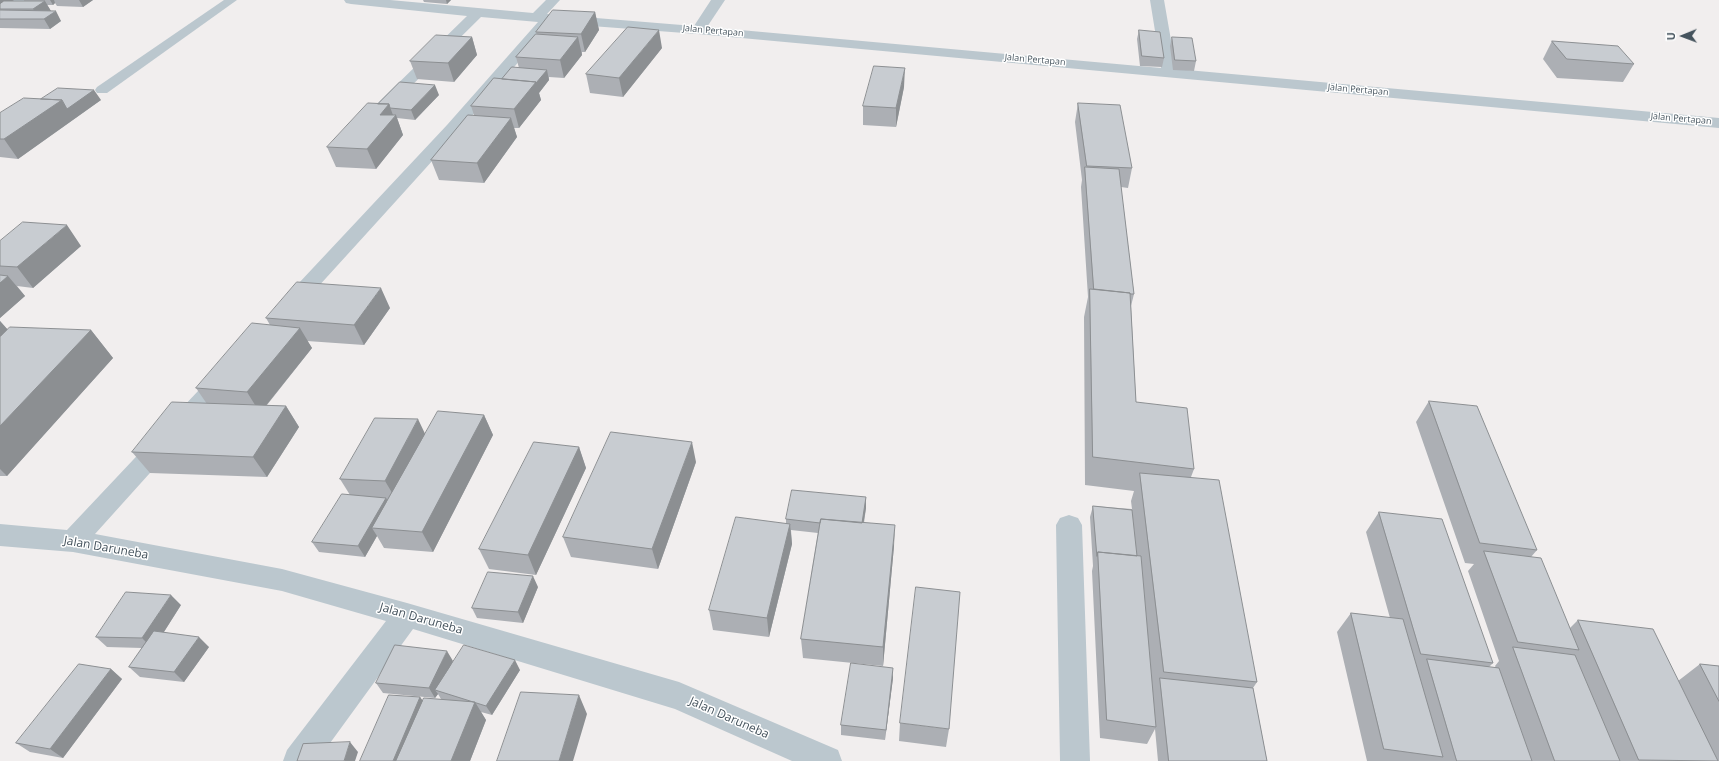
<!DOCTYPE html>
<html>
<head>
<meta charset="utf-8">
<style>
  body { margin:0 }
  #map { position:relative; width:1719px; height:761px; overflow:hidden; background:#f1eeee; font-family:"Open Sans",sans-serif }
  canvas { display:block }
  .north { position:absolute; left:1663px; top:16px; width:40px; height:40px; -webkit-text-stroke:3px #fff; paint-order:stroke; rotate:269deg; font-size:11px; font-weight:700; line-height:16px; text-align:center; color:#45535d }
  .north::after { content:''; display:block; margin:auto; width:14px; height:18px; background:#45535d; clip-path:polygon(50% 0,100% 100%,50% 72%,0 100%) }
</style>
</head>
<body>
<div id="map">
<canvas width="1719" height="761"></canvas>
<div class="north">U</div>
</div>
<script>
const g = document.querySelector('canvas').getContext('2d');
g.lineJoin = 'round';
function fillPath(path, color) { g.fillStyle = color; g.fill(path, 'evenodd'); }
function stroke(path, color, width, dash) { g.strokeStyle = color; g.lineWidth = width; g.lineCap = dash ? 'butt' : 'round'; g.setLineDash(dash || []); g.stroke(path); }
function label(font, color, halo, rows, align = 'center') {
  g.font = font + ' "Open Sans",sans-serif'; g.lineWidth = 3; g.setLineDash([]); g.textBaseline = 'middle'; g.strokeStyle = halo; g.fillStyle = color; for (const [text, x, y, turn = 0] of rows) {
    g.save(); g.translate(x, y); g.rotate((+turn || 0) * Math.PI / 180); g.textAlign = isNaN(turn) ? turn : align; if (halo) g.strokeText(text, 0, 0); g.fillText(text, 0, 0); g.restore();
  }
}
fillPath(new Path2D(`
  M224,0H237L107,93H97L95,90L97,87Z`), '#bbc7ce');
fillPath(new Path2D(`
  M10,0H26L24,3L0,15V5Z
  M344,0H390L533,13L546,0H560L547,14L694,26L711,0H725L707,27L1161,68L1150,0H1164L1176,69L1719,118V128L698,34L551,23C470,122 383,215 297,310L290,312L283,310L280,305L283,300L447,125L538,22L481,17L390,107L385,109L380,107L377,104L380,101L467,16L351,4L346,3Z
  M223,370L231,373L234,378L231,383L95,534L282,569L407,603L679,682L838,750L842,761H792L675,709L413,629L317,761H283L287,750L386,621L282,591L73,552L0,546V524L67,530L215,373Z
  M1069,515L1078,518L1082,525L1090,761H1060L1056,525L1060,518Z`), '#bbc7ce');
fillPath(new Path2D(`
  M0,0H14L12,1H24V0H93L83,7L57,6L55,3L53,5H47L51,11H50L61,21L50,29L0,28Z
  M423,0H451L447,4L424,2Z
  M595,12L599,30L585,52H582V55L564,78L549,77V80L539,93L541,100L519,128H514L517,137L484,183L439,180L431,160L474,115L471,106L502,79L519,68L516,57L537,34L536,32Z
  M1139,30L1164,58L1162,67L1140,66L1137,39Z
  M472,37L477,55L454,82L417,79L410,61Z
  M1172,37L1196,61L1194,71L1173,70L1170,46Z
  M1552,41L1634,64L1623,82L1557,78L1543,59Z
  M662,48L623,97L590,93L586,74Z
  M904,87L896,127L863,125V106Z
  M439,95L415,120L397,118L403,135L376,169L336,167L327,147L378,104Z
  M41,99L101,100L18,159L0,157V113Z
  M1078,103L1132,168L1128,188L1121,187L1134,294L1131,306L1136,402L1194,469L1191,477L1257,682L1253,688L1267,761H1158L1155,729L1147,744L1100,738L1092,571L1093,566L1090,517L1093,506L1132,509L1131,501L1134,491L1085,485L1084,317L1088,297L1081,187L1082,180L1075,122Z
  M0,241L81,246L33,288L17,286L25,296L0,318Z
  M390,308L364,345L307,341L312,348L267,405L286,406L299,427L267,477L150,473L132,452L207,404L196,388L270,325L266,318Z
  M0,321L8,330H91L113,358L7,476H0Z
  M1429,401L1537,550L1531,557L1570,628L1578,620L1678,681L1700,664L1719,666V761H1367L1337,632L1351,613L1390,618L1366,532L1379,512L1493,663L1489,667L1496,668L1495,666L1499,661L1468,571L1474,564L1465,563L1416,422Z
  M484,415L493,435L433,552L384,548L377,536L365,557L319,552L312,542L350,495L340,479L425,434Z
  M579,447L586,468L536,575L489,569L479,549Z
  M696,462L658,569L571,557L563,537Z
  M866,497V508L864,523L894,546L883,666L803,658L801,639L818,533L791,530L792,544L769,637L713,630L709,610L786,523V519Z
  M538,587L523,623L477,618L472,608Z
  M181,605L164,632L209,647L184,682L140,677L129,667L142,648L107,647L96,637Z
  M453,661L450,667L520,670L492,715L481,712L486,720L470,761H360L420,697L423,701L441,699L438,694L435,698L383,693L376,683Z
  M111,669L122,679L63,758L30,752L16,743Z
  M893,678L885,740L841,735V725Z
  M900,723L949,729L946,747L899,741Z`), '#acafb4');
fillPath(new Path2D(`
  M0,0H14L0,8Z
  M50,0H54L55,3L53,5Z
  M79,0H93L83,7Z
  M446,0H451L447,4Z
  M45,1L51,11L39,19L33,9Z
  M56,11L61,21L50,29L44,19Z
  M595,12L599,30L585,52L581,34Z
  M659,30L662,48L623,97L619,78Z
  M472,37L477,55L454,82L448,63Z
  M578,37L582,55L564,78L560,60Z
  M905,68L904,87L896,127V108Z
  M547,70L549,80L539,93L541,100L519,128L514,109L536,82Z
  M435,85L439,95L415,120L411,110Z
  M94,90L101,100L18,159L4,139L62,100Z
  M389,104L394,118L396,115L403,135L376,169L367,149L380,115Z
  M511,118L517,137L484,183L477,163Z
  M67,225L81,246L33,288L17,267Z
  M8,276L25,296L0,318V283Z
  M381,288L390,308L364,345L354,325Z
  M0,321L16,339L0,366Z
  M300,328L312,348L260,413L247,392Z
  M91,330L113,358L7,476L0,469V426Z
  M286,406L299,427L267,477L253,457Z
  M484,415L493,435L433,552L422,532Z
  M418,419L428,440L397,501L385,481Z
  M692,442L696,462L658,569L652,549Z
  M579,447L586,468L536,575L528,555Z
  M866,497V508L861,537V527Z
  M386,498L392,509L372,528L377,536L365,557L358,546Z
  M790,524L792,544L769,637L767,618Z
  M895,525L894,546L883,666V647Z
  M533,576L538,587L523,623L518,612Z
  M171,595L181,605L153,649L142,638Z
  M199,637L209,647L184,682L174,672Z
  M447,651L453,661L439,691L435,690L438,694L435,698L429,688Z
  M515,660L520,670L492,715L486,706Z
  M893,668V678L885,740L886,730Z
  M111,669L122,679L63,758L50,749Z
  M579,695L587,714L573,761H559Z
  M420,697L427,707L404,761H393Z
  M475,702L486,720L470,761H451Z
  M350,742L358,752L355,761H344Z`), '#8c8f92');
const building = new Path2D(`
  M4,1H45L33,9H0V4Z
  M0,10L56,11L44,19H0Z
  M553,10L595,12L581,34L536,32Z
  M628,27L659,30L619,78L586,74Z
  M1139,30L1160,32L1164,58L1142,56Z
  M536,34L578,37L560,60L516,57Z
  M436,35L472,37L448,63L410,61Z
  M1172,37L1192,38L1196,61L1175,60Z
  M1552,41L1618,46L1634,64L1567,59Z
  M874,66L905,68L896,108L863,106Z
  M512,67L547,70L536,83V82L502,79Z
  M494,78L536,82L514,109L471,106Z
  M400,82L435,85L411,110L390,108L389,104H378Z
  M58,88L94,90L67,109L62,100L41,99Z
  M24,98L62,100L4,139H0V113Z
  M368,103L389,104L380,115H396L367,149L327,147Z
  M1078,103L1120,105L1132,168L1087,166Z
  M468,115L511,118L477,163L431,160Z
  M1085,167L1119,169L1134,294H1130V293L1094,289Z
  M23,222L67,225L17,267L0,266V241Z
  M0,275L8,276L0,283Z
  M297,282L381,288L354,325L266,318Z
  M1090,289L1130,293L1136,402L1187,408L1194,469L1093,457Z
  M252,323L300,328L247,392L196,388Z
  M10,327L91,330L0,426V337Z
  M1429,401L1477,406L1537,550L1480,543Z
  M172,402L286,406L253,457L132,452Z
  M438,411L484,415L422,532L372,528Z
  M375,418L418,419L385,481L340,479Z
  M611,432L692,442L652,549L563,537Z
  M534,442L579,447L528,555L479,549Z
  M1140,473L1219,480L1257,682L1164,672Z
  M792,490L866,497L862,523L821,519L820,523L786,519Z
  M342,494L386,498L358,546L312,542Z
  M1093,506L1132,510L1137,556L1098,552L1097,556Z
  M1379,512L1442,519L1493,663L1421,654Z
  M736,517L790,524L767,618L709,610Z
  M821,519L895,525L883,647L801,639Z
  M1484,551L1541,558L1579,650L1518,642Z
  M1098,552L1141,556L1156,727L1107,720Z
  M488,572L533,576L518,612L472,608Z
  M916,587L960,592L949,729L900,723Z
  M126,592L171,595L142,638L96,637Z
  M1351,613L1403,619L1443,757L1384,749Z
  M1578,620L1653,629L1718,761L1639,760Z
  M154,631L199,637L174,672L129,667Z
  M395,645L447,651L429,688L376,683Z
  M464,645L515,660L486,706L435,690Z
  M1513,647L1575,655L1620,761H1555Z
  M1427,659L1499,668L1532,761H1457Z
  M851,663L893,668L886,730L841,725Z
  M79,664L111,669L50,749L16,743Z
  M1700,664L1719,666V701Z
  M1160,678L1253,688L1267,761H1169Z
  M521,692L579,695L559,761H497Z
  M389,695L420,697L393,761H360Z
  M424,698L475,702L451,761H396Z
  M350,742L344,761H297L303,744Z`);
fillPath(building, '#c8ccd1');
stroke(building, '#8c8f92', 1);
label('9px', '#45535d', '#fff', [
  ["Jalan Pertapan",713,31,5],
  ["Jalan Pertapan",1035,60,5],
  ["Jalan Pertapan",1358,90,5],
  ["Jalan Pertapan",1681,119,5]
]);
label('12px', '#45535d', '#fff', [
  ["Jalan Daruneba",106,548,10],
  ["Jalan Daruneba",421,619,16],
  ["Jalan Daruneba",729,718,24]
]);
</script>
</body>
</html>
